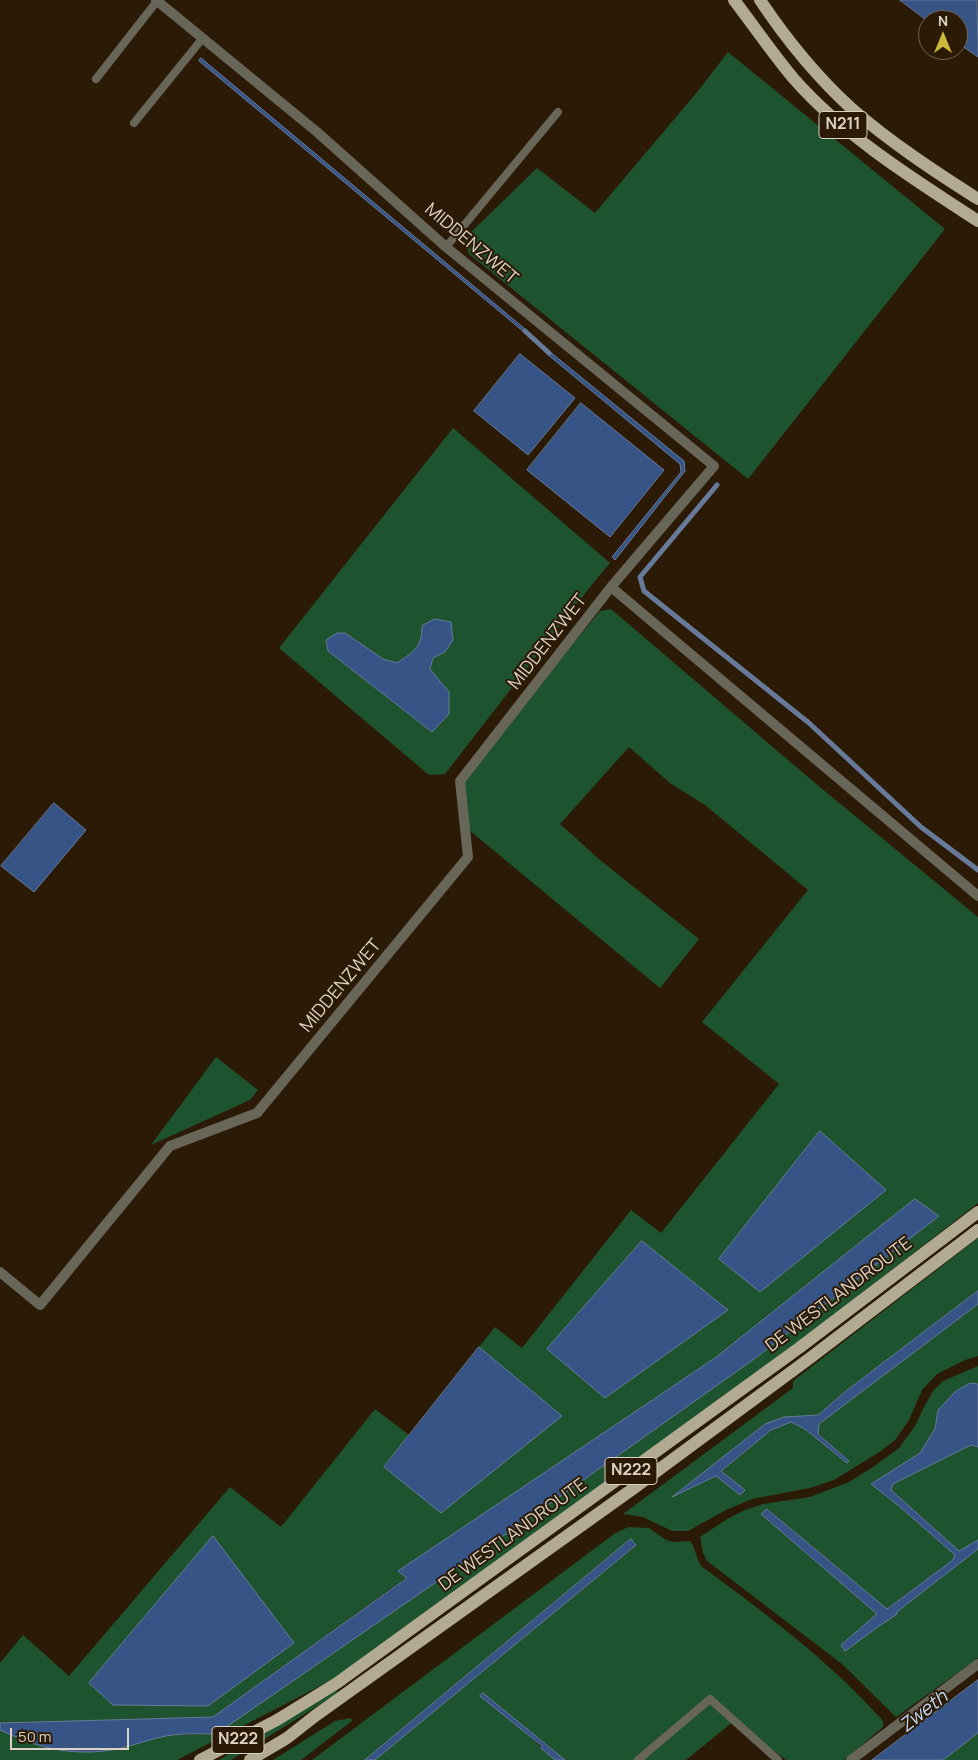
<!DOCTYPE html>
<html>
<head>
<meta charset="utf-8">
<style>
  body { margin:0 }
  #map { position:relative; width:978px; height:1760px; overflow:hidden; background:#2b1b06; font-family:Manrope,sans-serif }
  canvas { display:block }
  .north { position:absolute; left:918px; top:10px; width:50px; height:50px; box-sizing:border-box; background:#2b1b06; border:1px solid #726452; border-radius:50%; rotate:0deg; font-size:14px; font-weight:700; line-height:20px; text-align:center; color:#ddd2c5 }
  .north::after { content:''; display:block; margin:auto; width:18px; height:22px; background:#ccb938; clip-path:polygon(50% 0,100% 100%,50% 72%,0 100%) }
  .scale { position:absolute; left:10px; top:1728px; width:119px; height:22px; box-sizing:border-box; border:2px solid #ddd2c5; border-top:0; padding-left:6px; font-size:15px; line-height:18px; white-space:nowrap; color:#ddd2c5; -webkit-text-stroke:4px #2b1b06; paint-order:stroke }
</style>
</head>
<body>
<div id="map">
<canvas width="978" height="1760"></canvas>
<div class="north">N</div>
<div class="scale">50 m</div>
</div>
<script>
const g = document.querySelector('canvas').getContext('2d');
g.lineJoin = 'round';
function fillPath(path, color) { g.fillStyle = color; g.fill(path, 'evenodd'); }
function stroke(path, color, width, dash) { g.strokeStyle = color; g.lineWidth = width; g.lineCap = dash ? 'butt' : 'round'; g.setLineDash(dash || []); g.stroke(path); }
function label(font, color, halo, rows, align = 'center') {
  g.font = font + ' Manrope,sans-serif'; g.lineWidth = 4; g.setLineDash([]); g.textBaseline = 'middle'; g.strokeStyle = halo; g.fillStyle = color; for (const [text, x, y, turn = 0] of rows) {
    g.save(); g.translate(x, y); g.rotate((+turn || 0) * Math.PI / 180); g.textAlign = isNaN(turn) ? turn : align; if (halo) g.strokeText(text, 0, 0); g.fillText(text, 0, 0); g.restore();
  }
}
fillPath(new Path2D(`
  M728,52L945,229L748,479L469,254L464,239L537,168L595,213L698,91Z
  M453,428L610,563L590,587L445,774L429,775L279,648ZM345,633L383,659L397,663L416,649L422,638L445,652L433,658L430,669L449,692L448,714L432,732L328,651L326,641Z
  M611,609L815,783L978,917V1203L796,1344L357,1667L177,1760H0V1730L19,1739L90,1752L118,1749L168,1735L216,1734L715,1358L399,1571L407,1577L213,1717L0,1723V1663L23,1635L69,1676L230,1487L281,1527L375,1409L409,1435L384,1467L562,1416L479,1347L495,1327L522,1348L631,1210L661,1233L779,1084L702,1022L808,890L705,805L670,783L629,747L560,824L600,860L699,939L660,988L469,830L463,784L473,765L600,611Z
  M216,1057L258,1090L250,1100L151,1145Z
  M978,1238V1291L846,1391L817,1415L784,1417L765,1424L675,1495L717,1476L741,1495L745,1490L721,1471L771,1430L791,1422L805,1429L847,1463L849,1461L818,1433V1424L978,1304V1356L965,1360L937,1374L922,1390L909,1420L895,1440L881,1451L834,1480L810,1488L752,1499L726,1510L688,1531H672L643,1517L623,1514L793,1388V1381Z
  M978,1366V1384L971,1383L938,1410L935,1429L920,1453L871,1484L899,1506L955,1555L953,1560L886,1609L768,1509L761,1514L878,1614L841,1645L896,1615L898,1611L978,1549V1658L896,1717L842,1664L707,1561L703,1553L700,1537L727,1519L745,1510L763,1504L810,1497L849,1482L873,1467L899,1448L915,1426L924,1407L933,1391L943,1381Z
  M971,1445L978,1447V1540L959,1551L891,1490L893,1484Z
  M628,1527L649,1528L666,1540L673,1542L690,1541C694,1544 697,1560 701,1566C765,1613 830,1661 883,1721V1727L844,1760H786L734,1721L686,1760H565L483,1693L555,1760H375L636,1545L631,1539L365,1760H312L614,1534Z
  M337,1688V1694L231,1760H219Z
  M351,1718L352,1721L301,1760H273L335,1721Z
  M978,1733V1760H943Z`), '#1e532f');
const water = new Path2D(`
  M900,0H977L978,57L958,43V20L928,21Z
  M201,58L525,329L524,332L199,61Z
  M549,351L684,461L685,471L615,560L612,557L681,472L680,464L547,354Z
  M520,354L575,398L528,455L474,411Z
  M581,403L664,470L610,537L527,470Z
  M435,619L451,622L453,640L445,652L433,658L430,669L449,692V714L432,732L328,651L326,640L337,633H345L383,659L397,663C414,651 422,648 422,626Z
  M54,803L86,830L34,892L1,866Z
  M820,1131L886,1190L760,1292L719,1259Z
  M915,1199L939,1216L757,1357L548,1505L216,1734C200,1734 182,1733 166,1736C150,1739 135,1745 118,1749C74,1757 40,1749 0,1730V1723L213,1717L407,1578L398,1571L715,1358Z
  M642,1241L728,1310L605,1398L547,1349Z
  M978,1291V1304L819,1424L818,1434L849,1461L847,1463L805,1429L791,1422L771,1430L721,1471L745,1490L740,1495L716,1476L672,1497L765,1424L784,1417L818,1415L846,1391Z
  M479,1347L562,1416L441,1513L384,1467Z
  M971,1383L978,1384V1447L971,1445L893,1484L891,1490L959,1551L978,1540V1549L898,1611L896,1615L882,1624L845,1651L841,1645L877,1614L761,1514L767,1509L887,1609L953,1560L955,1555L899,1506L871,1484L920,1453L935,1429L938,1410L956,1391Z
  M213,1536L294,1643L208,1706L113,1705L89,1683Z
  M631,1539L636,1545L375,1760H365Z
  M978,1680V1733L943,1760H872Z
  M483,1693L565,1760H555L541,1748L542,1746L480,1696Z`);
fillPath(water, '#365586');
stroke(water, '#687a99', 1);
stroke(new Path2D(`
  M525,331L549,353
  M717,485L640,577L644,591L809,723L921,827L978,870`), '#687a99', 5);
stroke(new Path2D(`
  M96,79L157,1
  M134,123L202,39
  M446,247L558,112
  M638,1760L710,1699L778,1760`), '#686559', 8);
stroke(new Path2D(`
  M611,587L978,896
  M0,1272L40,1305L170,1146L257,1113L468,857L460,781L611,587L714,466L446,247L317,132L156,0
  M851,1760L978,1664`), '#686559', 10);
stroke(new Path2D(`
  M734,0C754,26 773,54 794,79C844,136 915,180 978,221
  M760,0C786,39 816,76 851,108C890,142 934,171 978,199
  M200,1760L277,1720L337,1683L799,1348L978,1212
  M250,1760L287,1738L315,1716L634,1488L810,1358L978,1230`), '#b2ab92', 12);
for (const [x, y, w] of [
  [843,125,48],
  [631,1471,52],
  [238,1740,52]
]) { const box = new Path2D(); box.roundRect(x - w / 2, y - 13.5, w, 27, 4); g.fillStyle = '#2b1b06'; g.fill(box); stroke(box, '#ddd2c5', 1); }
label('bold 16px', '#ddd2c5', null, [
  ["N211",843,125],
  ["N222",631,1471],
  ["N222",238,1740]
]);
label('18px', '#ddd2c5', '#2b1b06', [
  ["MIDDENZWET",471,244,40],
  ["MIDDENZWET",548,642,-52],
  ["MIDDENZWET",341,986,-50],
  ["DE WESTLANDROUTE",839,1295,-37],
  ["DE WESTLANDROUTE",513,1535,-36]
]);
label('italic 19px', '#c4d7f6', '#2b1b06', [
  ["Zweth",924,1712,-38]
]);
</script>
</body>
</html>
